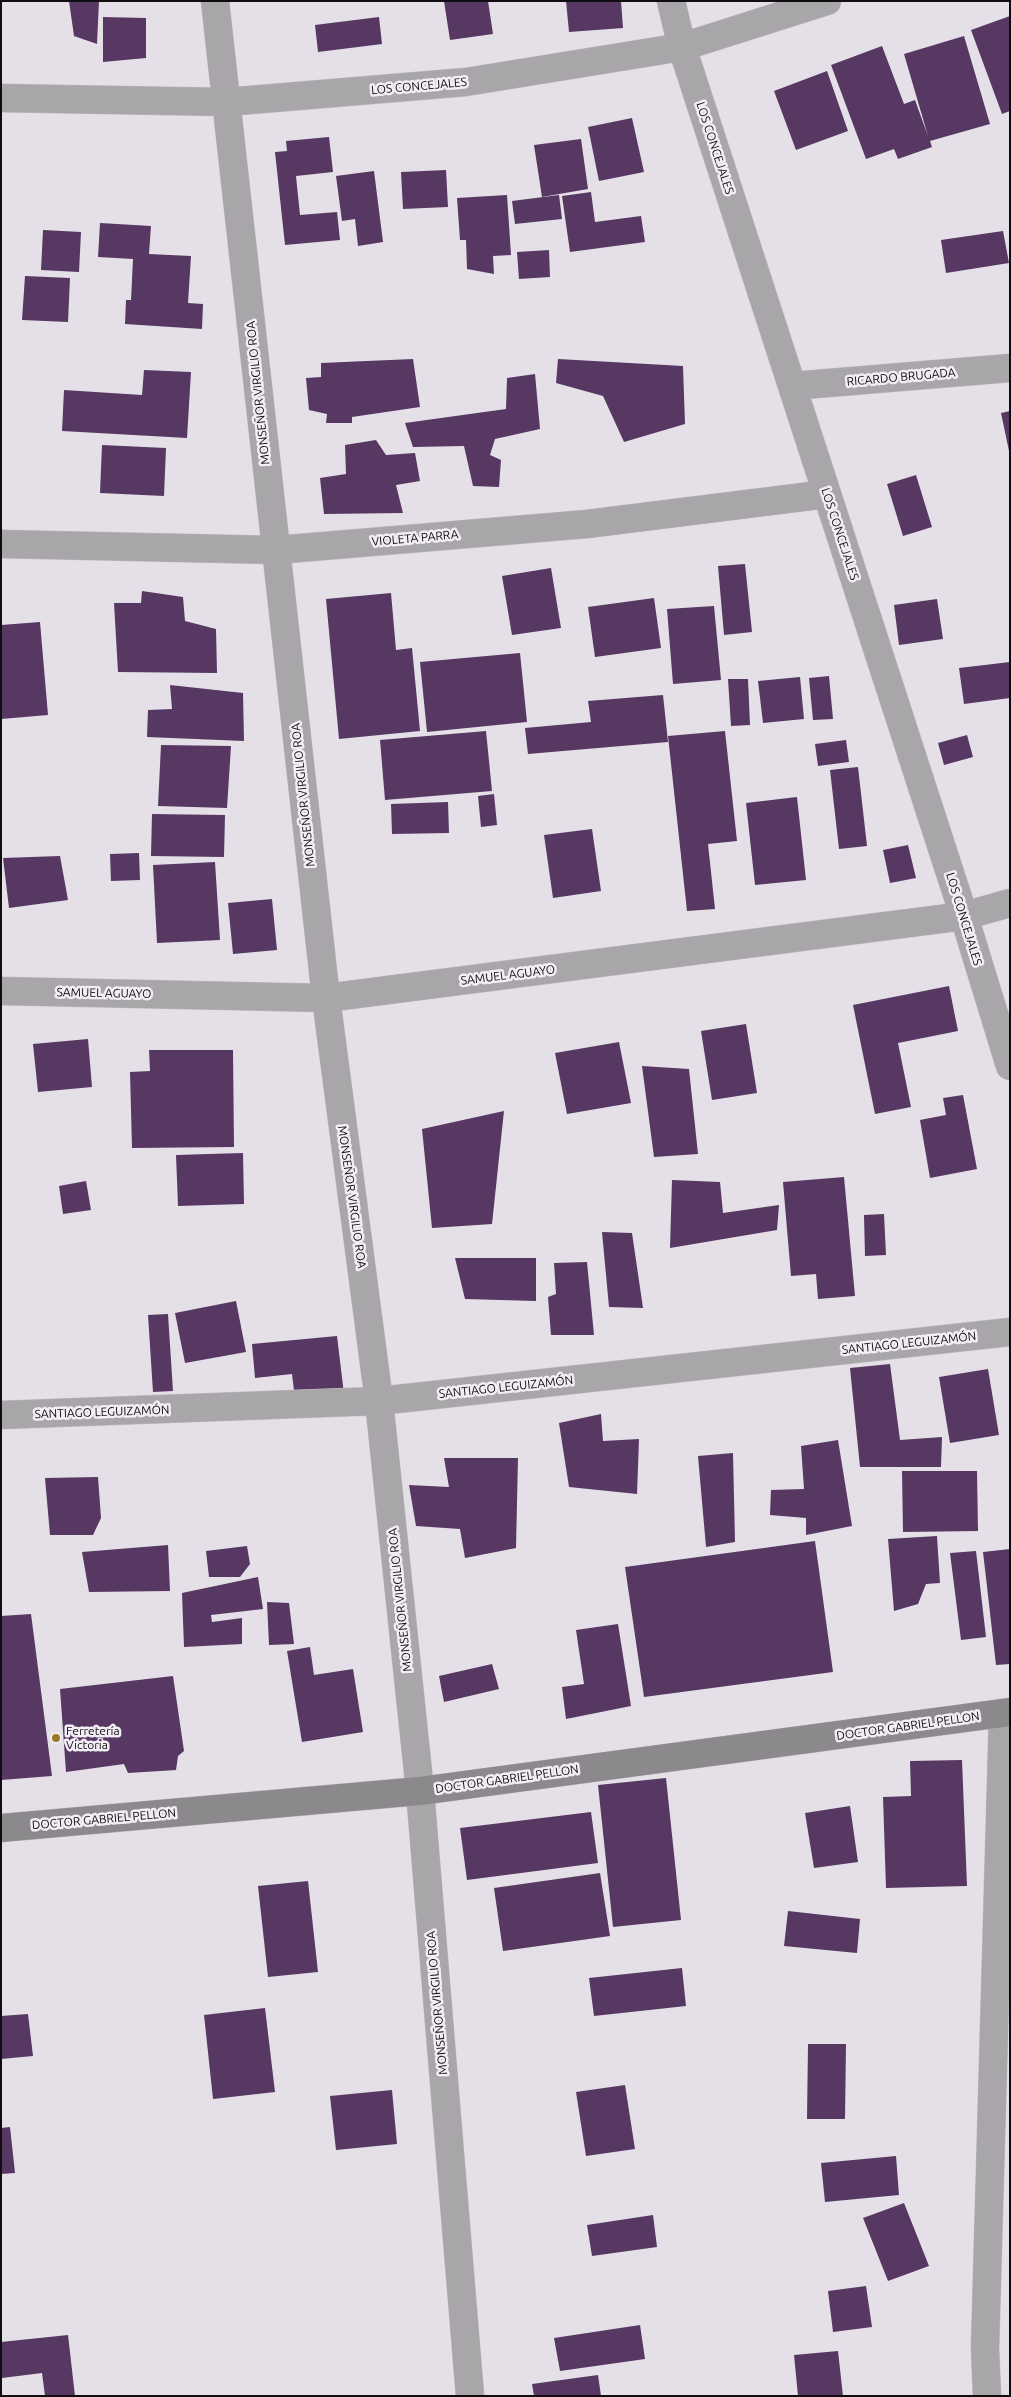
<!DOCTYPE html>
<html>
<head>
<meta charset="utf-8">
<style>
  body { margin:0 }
  #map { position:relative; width:1011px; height:2397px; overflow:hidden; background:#e5e0e8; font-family:Ubuntu,sans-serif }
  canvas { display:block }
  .frame { position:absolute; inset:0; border:2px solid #0f0d0f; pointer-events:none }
</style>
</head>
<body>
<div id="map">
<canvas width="1011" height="2397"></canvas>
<div class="frame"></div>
</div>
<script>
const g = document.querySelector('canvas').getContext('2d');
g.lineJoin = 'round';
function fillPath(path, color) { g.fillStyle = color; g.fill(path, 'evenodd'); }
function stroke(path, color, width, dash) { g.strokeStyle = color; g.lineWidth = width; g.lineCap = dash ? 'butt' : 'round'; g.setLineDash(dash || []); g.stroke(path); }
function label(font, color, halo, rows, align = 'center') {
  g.font = font + ' Ubuntu,sans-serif'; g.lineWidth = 5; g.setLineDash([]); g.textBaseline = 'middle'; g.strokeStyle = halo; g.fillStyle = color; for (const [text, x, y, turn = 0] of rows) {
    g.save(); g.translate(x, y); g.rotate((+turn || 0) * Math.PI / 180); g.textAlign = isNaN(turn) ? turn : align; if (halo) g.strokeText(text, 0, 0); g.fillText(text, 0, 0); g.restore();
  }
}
fillPath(new Path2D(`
  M69,1H99L97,44L74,36Z
  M444,1H488L493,34L450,40Z
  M566,1H621L623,28L569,32Z
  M1010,16V111L1002,114L971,30Z
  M103,17L146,18V58L103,62Z
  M379,17L382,44L318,52L315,25Z
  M964,36L990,124L930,141L932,147L898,159L894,149L866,159L831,65L882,46L904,104L915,100L928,136L904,54Z
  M827,71L848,131L796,150L774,91Z
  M632,118L644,172L599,181L588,127Z
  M329,137L333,172L296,176L300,215L337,212L340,240L285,245L275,152L287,151L286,141Z
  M581,139L588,189L542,197L534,145Z
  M446,170L448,207L403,209L401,172Z
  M374,171L383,242L358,246L355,219L342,221L336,176Z
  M591,192L595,222L641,216L645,242L570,252L562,196Z
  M507,195L511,255L493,256L494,274L467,269L466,240H460L457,198Z
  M559,195L562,219L515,224L512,201Z
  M100,223L151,226L149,254L191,256L188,303L203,304L202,329L125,324L126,300H131L133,259L98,257Z
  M43,230L81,232L79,272L41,270Z
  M1003,231L1009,263L946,273L941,240Z
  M549,250L550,277L519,279L517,252Z
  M25,276L70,278L68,322L22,320Z
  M413,359L420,407L352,417V423H326L327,414L309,410L306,378L321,377V363Z
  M558,359L683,366L685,424L624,442L603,396L556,383Z
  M144,370L191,372L187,438L62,431L64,390L142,395Z
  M535,374L540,429L495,439L490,455L501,460L499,487L473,486L464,446L413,447L405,423L506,409L507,378Z
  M1010,411V451H1009L1001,413Z
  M376,440L386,455L415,453L420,481L396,485L403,513L324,514L320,478L346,474L345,445Z
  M102,445L166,448L164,496L100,493Z
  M916,475L932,527L903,536L887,484Z
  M745,564L752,632L724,635L718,566Z
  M551,568L561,628L512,635L502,576Z
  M142,591L183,597L185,621L216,629L217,673L118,672L114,603H141Z
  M391,593L396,650L412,648L420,731L339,739L326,599Z
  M654,598L661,648L595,657L588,607Z
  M937,599L943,639L899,645L894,605Z
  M714,606L721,680L673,684L667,609Z
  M40,622L48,715L1,719V625Z
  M520,653L527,722L427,732L420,662Z
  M1010,662V698L964,704L959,668Z
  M829,676L833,719L813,720L809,678Z
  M800,677L804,719L763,723L758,681Z
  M728,679H748L750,725L731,726Z
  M170,685L243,693L244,741L147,737L148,710L172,709Z
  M663,695L668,742L528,754L525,728L591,722L588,701Z
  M486,731L492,791L385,800L380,740Z
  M725,731L737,841L708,844L715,909L687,911L668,736Z
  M967,735L973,757L944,765L938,743Z
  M846,740L849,762L818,766L815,744Z
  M161,745L231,746L227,808L158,806Z
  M858,767L867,846L839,849L830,770Z
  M494,794L497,825L481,827L478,796Z
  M797,797L806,880L755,885L746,803Z
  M448,802L449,833L392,834L391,804Z
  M152,814L225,815L224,857L151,856Z
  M592,829L601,891L553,898L544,835Z
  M908,845L916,878L890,883L883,850Z
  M139,853L140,880L111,881L110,854Z
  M60,856L68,900L9,908L3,858Z
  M215,862L220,940L157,943L153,865Z
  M272,899L277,950L233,954L228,903Z
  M949,986L958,1031L898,1043L911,1107L875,1114L853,1005Z
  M746,1024L757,1093L712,1100L701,1031Z
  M88,1039L92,1087L38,1092L33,1044Z
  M619,1042L631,1103L567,1114L555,1053Z
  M149,1050H233L234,1147L132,1148L130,1072L150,1071Z
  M642,1066L689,1069L698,1154L654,1157Z
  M963,1095L977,1169L930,1178L920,1120L946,1115L943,1098Z
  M504,1111L492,1224L432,1228L422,1129Z
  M243,1153L244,1204L178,1206L176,1155Z
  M844,1177L855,1296L818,1299L816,1274L791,1276L783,1182Z
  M672,1180L720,1182L723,1213L779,1205L777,1230L670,1248Z
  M86,1181L91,1210L63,1214L59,1186Z
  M884,1214L886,1255L865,1256L864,1215Z
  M602,1232L632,1233L643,1308L609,1307Z
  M455,1258H536V1301L465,1299Z
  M587,1262L594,1335H551L548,1297L556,1294L554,1263Z
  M236,1301L246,1352L185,1363L175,1313Z
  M168,1314L173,1391L153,1392L148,1315Z
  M337,1336L344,1394L295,1399L292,1374L255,1378L252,1344Z
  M890,1364L900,1440L942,1437L941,1467H860L850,1368Z
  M988,1369L999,1435L950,1443L939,1377Z
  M601,1414L603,1441L639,1439L637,1494L569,1487L559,1423Z
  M838,1440L852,1526L806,1535V1518L770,1515L771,1490L804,1489L801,1446Z
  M733,1453L735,1542L706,1547L698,1456Z
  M444,1458H518L516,1548L465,1558L460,1529L416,1526L409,1485L449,1487Z
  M902,1471H977L978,1531L903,1532Z
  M98,1477L101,1518L93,1535H50L45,1478Z
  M937,1536L940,1583L926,1584L918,1604L894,1611L888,1539Z
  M815,1541L833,1672L644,1697L625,1567Z
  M168,1545L170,1591L89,1592L82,1552Z
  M247,1546L250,1564L240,1577H209L206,1551Z
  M1010,1549V1664L996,1665L983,1552Z
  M976,1551L986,1637L961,1640L950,1553Z
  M258,1577L263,1609L211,1615L212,1622L242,1618V1644L184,1647L182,1593Z
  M267,1602L289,1603L294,1644L269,1645Z
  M31,1614L52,1776L1,1780V1616Z
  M618,1624L631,1706L566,1719L562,1687L584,1684L576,1630Z
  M310,1647L314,1675L353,1669L363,1732L302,1742L287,1651Z
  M492,1664L499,1689L444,1702L439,1676Z
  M173,1676L184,1751L178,1756L176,1770L128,1773L124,1764L66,1772L60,1689Z
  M962,1760L967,1886L886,1888L883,1797L911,1796L910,1761Z
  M666,1778L681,1920L613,1927L598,1785Z
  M850,1806L858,1862L814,1868L805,1813Z
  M591,1812L598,1863L467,1880L460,1828Z
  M600,1873L610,1936L503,1951L494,1888Z
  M308,1881L318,1972L268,1977L258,1886Z
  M788,1911L860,1919L857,1953L784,1946Z
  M682,1968L686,2006L594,2016L589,1978Z
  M265,2008L275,2092L213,2099L204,2015Z
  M28,2014L33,2056L1,2059V2016Z
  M808,2044H846L845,2119H807Z
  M625,2085L635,2149L586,2156L576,2092Z
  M392,2090L397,2144L336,2150L330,2096Z
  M10,2127L15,2173L1,2174V2128Z
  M896,2156L899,2195L825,2202L821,2163Z
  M904,2203L929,2266L888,2281L863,2218Z
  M653,2215L657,2247L592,2256L587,2225Z
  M866,2286L872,2327L833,2332L828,2291Z
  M640,2325L645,2359L560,2371L554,2338Z
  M68,2335L75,2396H45L42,2373L2,2378L1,2342Z
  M838,2351L843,2396H798L794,2355Z
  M598,2375L601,2396H534L532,2384Z`), '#563862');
const street = new Path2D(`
  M215,1L326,998L379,1401L420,1791L470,2396
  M671,1L682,47L964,916L1010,1066
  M1,98L226,102L466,82L682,47L827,1
  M792,386L1010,368
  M1,544L276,550L587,524L827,494
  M1,991L326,998L964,916L1010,903
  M1,1415L379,1401L1010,1332
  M987,2396L985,2348L1003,1713`);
const secondary = new Path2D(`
  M1,1828L420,1791L1010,1712`);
stroke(street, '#c3bec5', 29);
stroke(secondary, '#c3bec5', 29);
stroke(street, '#a8a6a9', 28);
stroke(secondary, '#8c898d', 28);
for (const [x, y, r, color] of [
  [56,1738,5,"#987c24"]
]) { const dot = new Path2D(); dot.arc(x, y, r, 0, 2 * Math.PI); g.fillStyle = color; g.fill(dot); stroke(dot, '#f3edf5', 2); }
label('12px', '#0f0d0f', '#f3edf5', [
  ["LOS CONCEJALES",419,86,-5],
  ["LOS CONCEJALES",715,148,72],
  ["RICARDO BRUGADA",901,377,-5],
  ["MONSEÑOR VIRGILIO ROA",258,393,-96],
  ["LOS CONCEJALES",840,534,72],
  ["VIOLETA PARRA",415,538,-5],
  ["MONSEÑOR VIRGILIO ROA",303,795,-96],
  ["LOS CONCEJALES",964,919,73],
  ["SAMUEL AGUAYO",508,975,-7],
  ["SAMUEL AGUAYO",104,993,1],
  ["MONSEÑOR VIRGILIO ROA",352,1197,82],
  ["SANTIAGO LEGUIZAMÓN",909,1343,-6],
  ["SANTIAGO LEGUIZAMÓN",506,1387,-6],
  ["SANTIAGO LEGUIZAMÓN",102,1412,-2],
  ["MONSEÑOR VIRGILIO ROA",400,1600,-96],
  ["DOCTOR GABRIEL PELLON",908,1726,-8],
  ["DOCTOR GABRIEL PELLON",507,1779,-8],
  ["DOCTOR GABRIEL PELLON",104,1819,-5],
  ["MONSEÑOR VIRGILIO ROA",437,2003,-95]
]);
label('12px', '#0f0d0f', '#f3edf5', [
  ["Ferretería",66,1731],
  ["Victoria",66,1745]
], 'left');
</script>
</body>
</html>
